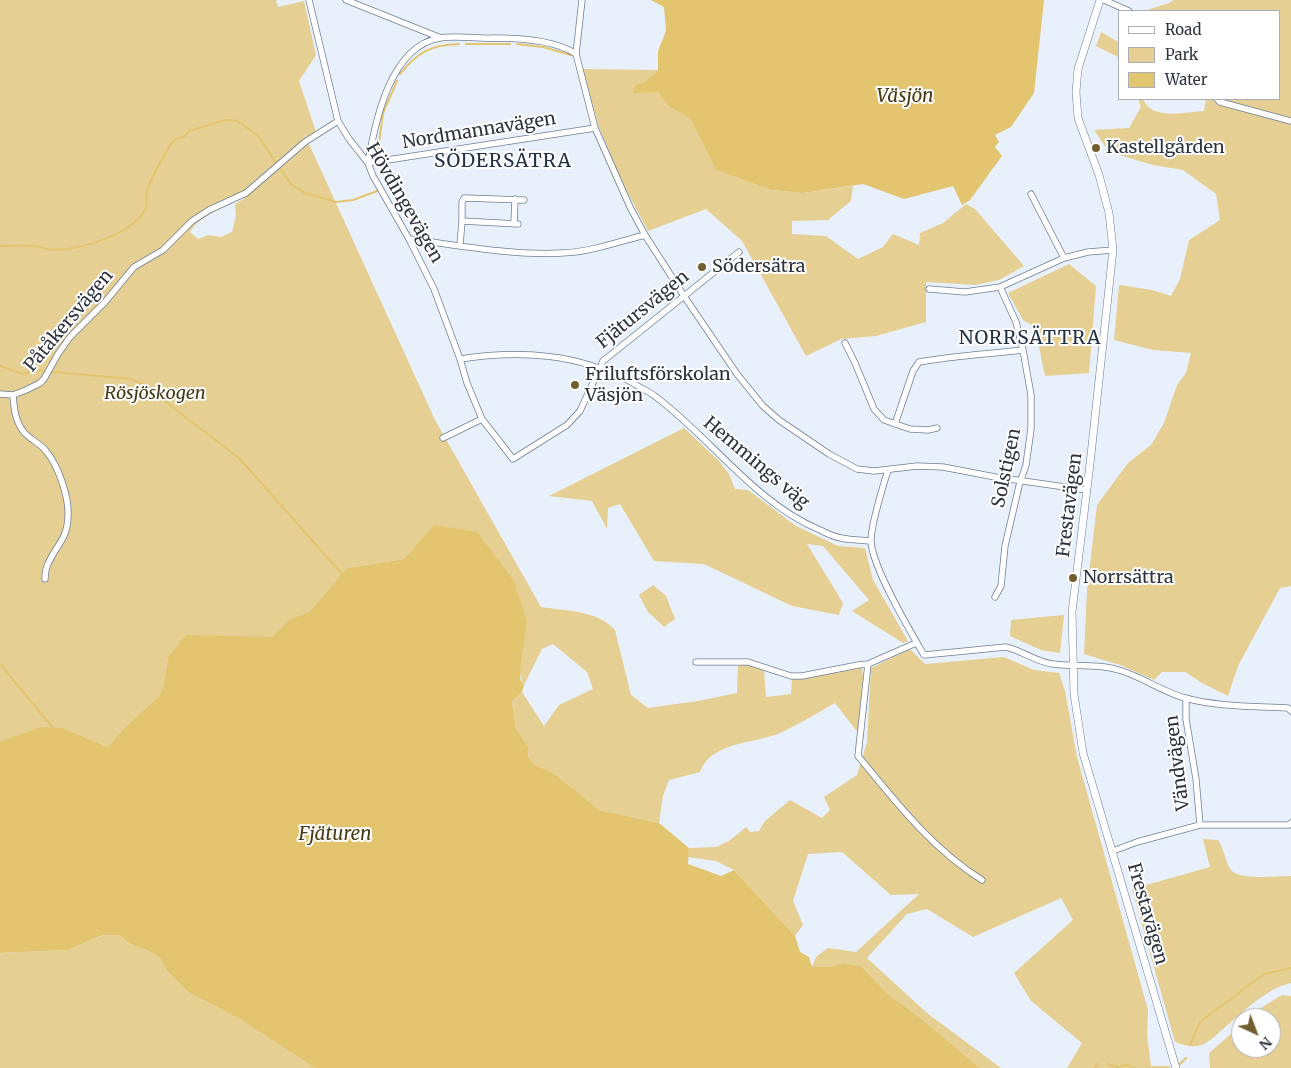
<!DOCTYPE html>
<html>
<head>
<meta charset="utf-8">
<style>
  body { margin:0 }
  #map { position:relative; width:1291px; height:1068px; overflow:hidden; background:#e8f0fb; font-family:Merriweather,serif }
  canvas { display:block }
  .legend { position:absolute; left:1118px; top:10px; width:162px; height:90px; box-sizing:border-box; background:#fff; border:1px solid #abaeb2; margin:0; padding:6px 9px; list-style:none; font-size:15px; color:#2d343f }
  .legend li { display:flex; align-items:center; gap:10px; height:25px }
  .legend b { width:25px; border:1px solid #abaeb2 }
  .north { position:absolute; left:1231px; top:1008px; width:50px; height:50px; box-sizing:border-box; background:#fff; border:1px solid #abaeb2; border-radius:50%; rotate:137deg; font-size:14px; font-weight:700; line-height:20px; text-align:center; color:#2d343f }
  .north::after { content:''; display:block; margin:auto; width:18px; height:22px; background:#715f2d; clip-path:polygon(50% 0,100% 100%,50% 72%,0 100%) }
</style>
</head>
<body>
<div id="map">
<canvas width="1291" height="1068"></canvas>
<ul class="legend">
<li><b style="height:6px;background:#fff"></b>Road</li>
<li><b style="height:14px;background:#e5cf92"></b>Park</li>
<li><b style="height:14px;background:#e3c46f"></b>Water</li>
</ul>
<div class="north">N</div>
</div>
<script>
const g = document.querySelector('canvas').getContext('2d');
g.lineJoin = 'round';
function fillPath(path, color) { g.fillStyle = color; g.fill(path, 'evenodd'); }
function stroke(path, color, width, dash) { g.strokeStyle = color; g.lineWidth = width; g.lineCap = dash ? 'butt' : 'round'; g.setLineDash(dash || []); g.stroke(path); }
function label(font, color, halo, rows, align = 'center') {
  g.font = font + ' Merriweather,serif'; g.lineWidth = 4; g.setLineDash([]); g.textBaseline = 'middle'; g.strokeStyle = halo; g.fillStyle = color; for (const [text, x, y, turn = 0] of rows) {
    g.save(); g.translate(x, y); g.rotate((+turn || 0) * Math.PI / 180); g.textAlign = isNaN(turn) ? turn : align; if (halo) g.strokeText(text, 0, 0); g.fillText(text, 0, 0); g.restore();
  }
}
fillPath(new Path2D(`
  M0,0H276L278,7L304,1L316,55L299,81L316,132L307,137L304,133L435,420L541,607C566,611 597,610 615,630L631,695L648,708L698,701L737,693L738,664L754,666L764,670L766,697L791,694L792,679L862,668L863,679L858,731L855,729L835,703C817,713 799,724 780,733C755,744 711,741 700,772L669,780L663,796L659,823L599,810L555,774L534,764L528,757L529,748L516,728L512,701L522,692L544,726L559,705L593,689L587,672L553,644L542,649L524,685C514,669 524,640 527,622L435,525L404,559L347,568L298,638L168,658L163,688L159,696L124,728L108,747L64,729L0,746ZM243,197L245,198L235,204L236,215L232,232L221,237L208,235L198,239L190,232C202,213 225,209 243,197Z
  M1173,0H1291V586L1280,588L1238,666L1228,696L1202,683L1185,672H1162L1154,680L1120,665L1084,654L1087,590L1097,505L1128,463L1151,445L1164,423L1177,385L1186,373L1191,353L1153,350L1114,340L1119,285L1152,290L1171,296L1180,279L1189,240L1220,220L1216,194L1183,170L1153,165L1109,152L1094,130L1129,128L1141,107L1138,99H1143C1151,121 1186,112 1204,111L1206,99H1280V11H1144L1169,3Z
  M1101,32L1120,43V58L1096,46Z
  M582,69L658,70L645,82L635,85L658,92L668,106L690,119L716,170L771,190L803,193L853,186L851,201L828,220L792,221V234L826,236L858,259L883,247L893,234L919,245L920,233L943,223L966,204L975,209L1024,266L999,280L975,285L926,282V322L876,336L841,339L806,356L742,241L706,209L648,231L620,178L599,127Z
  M1069,264L1096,286L1089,373L1045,376L1035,327L1023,320L1008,293Z
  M684,428L719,461L729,474L735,489L748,490L796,526L838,546L865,548L873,580L908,641L903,643L852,611L869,600L823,546L807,544L843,603L839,615L792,606L704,564L654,561L620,504L608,508L607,529L592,501L549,496Z
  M653,585L666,596L675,619L664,627L648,612L639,595Z
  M1064,615L1060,653L1041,650L1010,636L1011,620Z
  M910,649L925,664L1004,657L1034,670L1059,673L1065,691L1077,757L1148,1010L1147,1035L1151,1066H1170V1068H1067L1082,1043L1031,1001L1014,973L1073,920L1061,898L973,937L927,909L907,914L867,958L927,1013L1001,1068H980L918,1016L889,995L861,966L844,963L828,967H812L816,957L828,948L856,952L919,894L891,895L842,852L808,854L793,901L803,925L795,936L734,870L716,861L688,857L689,848L716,847L729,841L746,827L750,832L759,831L765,821L790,800L822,818L830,810L824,797L857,775L867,742L871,668Z
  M1203,839L1218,840C1224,849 1225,860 1230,869C1238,881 1277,876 1291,876V983C1265,989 1243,1012 1223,1029C1217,1034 1210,1042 1201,1045C1192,1048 1184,1045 1175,1042L1132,889L1210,867Z
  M104,935H120L128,943L149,951L160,958L167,971L188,992L241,1020L315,1068H0V953L68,950Z
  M1282,995L1291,996V1068H1210L1209,1053L1241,1025V1048H1271V1018H1249L1259,1009Z`), '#e5cf92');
fillPath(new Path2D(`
  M651,0H1044L1034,93L1011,127L995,135L999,142L995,147L1002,156L970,200L962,205L953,186L904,199L863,184L803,193L771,190L716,170L690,119L668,106L658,92L634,93L635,85L645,82L658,70V51L666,31L664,7Z
  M434,525L477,532L514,581L527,622L521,662L520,679L524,685L522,692L512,701L516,728L529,748L528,757L534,764L555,774L599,810L659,823L689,848L688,864L721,876L734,870L795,936L800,952L809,957L812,967H828L844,963L861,966L889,995L918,1016L980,1068H315L241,1020L188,992L167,971L160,958L149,951L128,943L120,935H103L68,950L0,953V742L41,727L62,728L108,747L124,728L159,696L163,688L168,658L186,635L272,637L289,620L310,612L347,568L404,559Z`), '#e3c46f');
stroke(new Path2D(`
  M466,44H510
  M517,44L543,47L571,55
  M400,74C418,52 430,45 459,44
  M377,157L383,113L397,81
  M279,167L291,184L305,193L336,202L353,200L377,191
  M0,246C11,246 23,245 34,246C41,246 47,250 53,250C80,250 131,235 145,210C148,204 145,195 148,188C153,173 163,158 171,144L176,139L185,136L189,131L225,120L238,121L259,137L276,163
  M0,366L23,374L37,370L44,371
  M53,372L131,379L144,385L240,459L341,573
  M0,664L53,728
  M1190,1045L1200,1022L1264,974L1291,968
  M1108,1064L1118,1067L1128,1065L1134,1068
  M1180,1064L1186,1058
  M1094,1068L1098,1064`), '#e3c46f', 2);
const minor = new Path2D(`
  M309,0L338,121L349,139L368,163L373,176L409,239L434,289L460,359L467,383L482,419L513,459L567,425L580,411L603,361L739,252
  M346,0L441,38
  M582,0L576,54L595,128L630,207L645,235L684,296L737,374L763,406L779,420L829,454L857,469L874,471L917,466L943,467L995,477L1086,490
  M1104,0L1129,11
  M1217,99L1220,102L1291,121
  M368,163C375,122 390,46 440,38C457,35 477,39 494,38C518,38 555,40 576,54
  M368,163L595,128
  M1031,194L1064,258
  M462,221V202L464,198L524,200
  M514,223L515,199
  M409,239C457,245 514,256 562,253C590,252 618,242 645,235
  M460,245L462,221L518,224
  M929,289L965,292L1000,287L1064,258L1088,252L1113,250
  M845,343L855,363L874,409L884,420L910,429L928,430L937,428
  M460,359C521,350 577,353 633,383C640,388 649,391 656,397C711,438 755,503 820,530C826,533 834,537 841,538C850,540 861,540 871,541
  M0,394L13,395L26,390L40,383L44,379L58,354L70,337L105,302L134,267L163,250L192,221L209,210L246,193L305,142L338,121
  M13,395C14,408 15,420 23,431C29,439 40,443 46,451C58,465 69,497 68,515C68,539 56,545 48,564C46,568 45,574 45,579
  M895,424L913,371L919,362C953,356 988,354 1023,350
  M443,438L482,419
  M888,470C883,486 871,525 871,541C872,567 910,631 924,655L1006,647C1023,651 1036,662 1053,664C1076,667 1100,663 1122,671C1144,678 1163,692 1185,698C1218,707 1255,706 1288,708L1291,711
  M995,597L1001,586L1005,546L1019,486L1026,465L1031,429V395L1023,350L1016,322L1000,287
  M916,643L868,664L858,756C895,801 932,849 982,880
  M696,662H748L791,676H802L858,665L868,664
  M1186,698V719L1196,779L1200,825
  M1113,851L1137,842L1200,825H1289L1291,823`);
const tertiary = new Path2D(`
  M1100,0L1078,69L1076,92L1078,118L1099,175L1109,213L1113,250L1090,464L1072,612L1074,694L1083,753L1176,1068`);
stroke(minor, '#6d7f97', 7);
stroke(tertiary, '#6d7f97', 8);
stroke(minor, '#fff', 5.5);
stroke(tertiary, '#fff', 7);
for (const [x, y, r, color] of [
  [1096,148,5,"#715f2d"],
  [702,267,5,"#715f2d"],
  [575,385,5,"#715f2d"],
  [1073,578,5,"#715f2d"]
]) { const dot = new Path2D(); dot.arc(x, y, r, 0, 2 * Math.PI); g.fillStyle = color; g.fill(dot); stroke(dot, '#fff', 2); }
label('18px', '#2d343f', '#fff', [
  ["Nordmannavägen",479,131,-9],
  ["Hövdingevägen",404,203,60],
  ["Fjätursvägen",643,310,-39],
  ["Påtåkersvägen",69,321,-50],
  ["Hemmings väg",756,463,40],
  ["Solstigen",1007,468,-78],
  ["Frestavägen",1070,505,-83],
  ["Vändvägen",1178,763,-97],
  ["Frestavägen",1147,914,74]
]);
label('18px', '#2d343f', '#fff', [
  ["Kastellgården",1106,148],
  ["Södersätra",712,267],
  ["Friluftsförskolan",585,375],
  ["Väsjön",585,396],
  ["Norrsättra",1083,578]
], 'left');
label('italic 18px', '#463813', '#fff', [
  ["Rösjöskogen",155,394]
]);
label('italic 19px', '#473a15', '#fff', [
  ["Väsjön",905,97],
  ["Fjäturen",335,835]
]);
g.letterSpacing = '1px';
label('19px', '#223247', '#fff', [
  ["SÖDERSÄTRA",503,162],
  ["NORRSÄTTRA",1030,339]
]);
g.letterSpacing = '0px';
</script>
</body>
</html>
